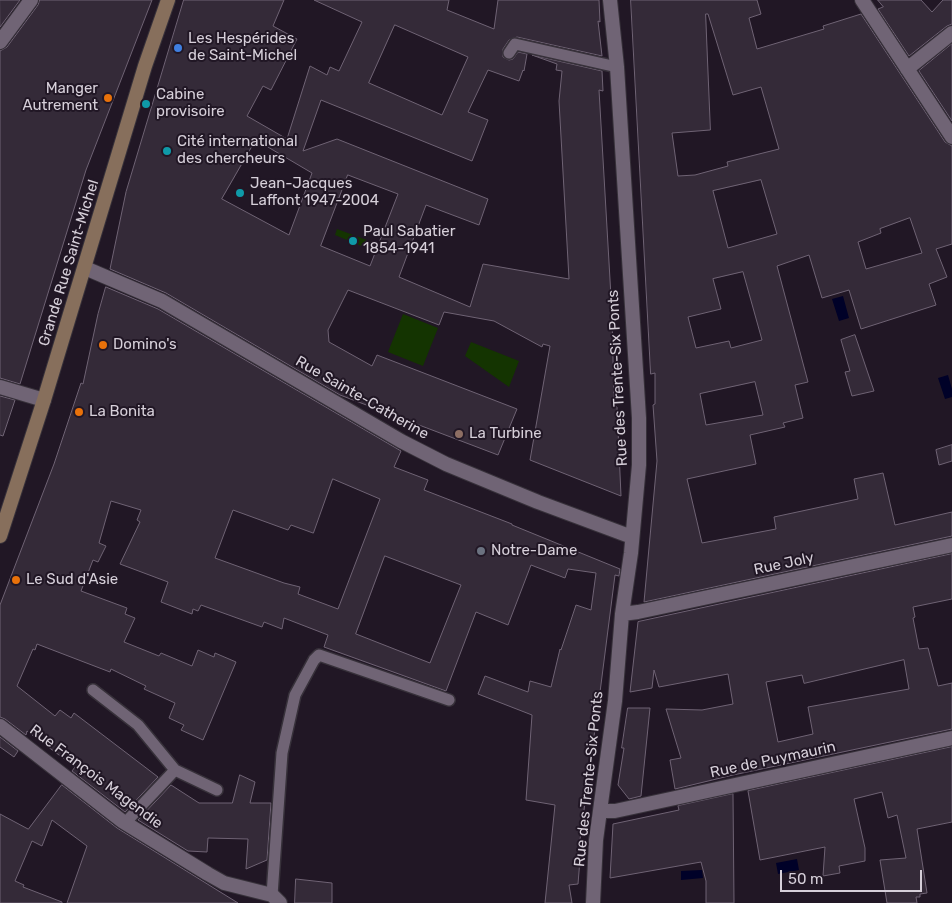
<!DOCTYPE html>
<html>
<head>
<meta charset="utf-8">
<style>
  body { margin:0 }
  #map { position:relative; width:952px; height:903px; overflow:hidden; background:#211725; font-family:Rubik,sans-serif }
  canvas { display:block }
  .scale { position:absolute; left:780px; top:870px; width:142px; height:22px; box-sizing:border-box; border:2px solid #d6cfd9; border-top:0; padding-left:6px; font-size:15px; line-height:18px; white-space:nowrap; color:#d6cfd9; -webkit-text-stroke:4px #211725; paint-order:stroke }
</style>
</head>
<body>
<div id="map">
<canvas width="952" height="903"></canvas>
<div class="scale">50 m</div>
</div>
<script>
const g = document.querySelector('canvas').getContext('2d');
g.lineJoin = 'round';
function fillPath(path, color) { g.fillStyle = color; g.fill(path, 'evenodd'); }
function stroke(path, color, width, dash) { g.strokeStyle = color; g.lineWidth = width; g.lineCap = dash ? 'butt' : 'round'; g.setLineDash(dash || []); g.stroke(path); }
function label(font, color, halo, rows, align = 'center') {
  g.font = font + ' Rubik,sans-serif'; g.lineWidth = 4; g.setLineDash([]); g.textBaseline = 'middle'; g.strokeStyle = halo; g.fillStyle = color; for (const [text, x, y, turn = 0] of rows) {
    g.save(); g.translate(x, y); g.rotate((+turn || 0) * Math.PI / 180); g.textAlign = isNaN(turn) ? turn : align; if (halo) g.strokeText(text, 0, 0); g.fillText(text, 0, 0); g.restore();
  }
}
fillPath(new Path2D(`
  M337,229L372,242L369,249L335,235Z
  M403,314L438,328L423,366L388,352Z
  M471,342L519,361L509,387L465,356Z`), '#143401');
fillPath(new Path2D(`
  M843,296L849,318L839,321L832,299Z
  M948,375L952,389V397L945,399L938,378Z
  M797,859L799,870L778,874L776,863Z
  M702,870L703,878L681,880V871Z`), '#000128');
const building = new Path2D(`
  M0,0H20L0,27Z
  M40,0H152L86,170L20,384L0,378V51L7,47L38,5Z
  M184,0H284L273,26L297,39L271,90L263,86L247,116L287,139L310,66L327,75L330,67L339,71L362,22L314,0H449L447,10L494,29L498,0H599L600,22L598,21L602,56L517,37L509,40L503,49V57L509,60L513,59L518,52L527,54L524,71L523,70L519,81L488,70L468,112L488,120L472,161L321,100L303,151L337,139L488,199L479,225L426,205L399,277L470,307L483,264L569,279L559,101L562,71L556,70L557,64L532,55L602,71L603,91L599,90L612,314L614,405L617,407L621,496L530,460L550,346L543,344L542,347L494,321L444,312L439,325L348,290L328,330L329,342L372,366L377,355L517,409L498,455L340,395L166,293L110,269L126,192ZM395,25L468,57L442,115L369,83ZM256,140L312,173L289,235L222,199ZM348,175L398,194L370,266L321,246Z
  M631,0H757L761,14L749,18L757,49L824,29L823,26L861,14L945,142L952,146V244L936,249L947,277L929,284L936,305L861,329L849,290L822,298L809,255L777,266L808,382L795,385L803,418L783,423L785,427L750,435L756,464L687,479L702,543L776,529L774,517L858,499L854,479L883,473L895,525L952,512V536L644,602L657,461L653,405L655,404V373L651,374ZM706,14H708L733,95L761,87L779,149L727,162L728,166L695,175L678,176L672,133L710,130ZM761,180L777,234L728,248L713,191ZM910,218L922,253L866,269L858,242L881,233L880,229ZM743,272L762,340L731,348L729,341L696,348L688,317L721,309L713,279ZM755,382L763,415L706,425L700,394Z
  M878,0H921L932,12L943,0H952V24L947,26L909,56L878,9L883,7Z
  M952,44V121L919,71Z
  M106,287L158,309L401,451L394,467L428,480L424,490L512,524V525L620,569L619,576L615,575L599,700L591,699L592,706L598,707L579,847H581L578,884L569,885L572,903H545L555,805L526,800L532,715L478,694L485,676L528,692L530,681L551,687L560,649L561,650L576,605L591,610L596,573L568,569L565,578L531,565L508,625L476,612L446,691L324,647L328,635L284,618L282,629L264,622L262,627L201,605L198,611L193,609L192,614L161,602L168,582L120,564L140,522L137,520L141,510L111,501L99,543L106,546L98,562L93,560L81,591L127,608L125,614L135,618L124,642L159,656L161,653L192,666L198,650L214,657L215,653L236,662L203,740L181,730L184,725L169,718L175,703L144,689L146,686L111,669L110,672L37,644L35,650L33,649L17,686L55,716L60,710L71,718L74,713L158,777L125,812L72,771L75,767L27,731L26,735L5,719L0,717V605L54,464L81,383L83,384L98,314ZM333,479L380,499L338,609L298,594L300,587L284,583L215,558L233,510L288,530L291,525L313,533ZM385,556L461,585L430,663L356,634Z
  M855,335L874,391L852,396L845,372L850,371L841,340Z
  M0,396L15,400L3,436L0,435Z
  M952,445V461L939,465L936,450Z
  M952,554V599L913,607L915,617L913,618L919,649L928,648L938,686L952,683V729L733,775L675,789L670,760L681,758L666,709L702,710L733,704L728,674L659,687L654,670L652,688L630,692L638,622ZM904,660L909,689L808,707L813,734L778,742L766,682L802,675L804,683Z
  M628,708H650L641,796L629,799L618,785L624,748H622Z
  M0,737L18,751L14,757L0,747Z
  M952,747V822L917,829L927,893L920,894V897H916L917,903H887L880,860L906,858L897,815L888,818L882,792L854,799L865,848V861L839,866L840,873L823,876L825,847L760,860L748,791Z
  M240,775L255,782L250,803H271L267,860L246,869L248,839L208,838L207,852L188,851L138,820L171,785L199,803H232Z
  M62,785L117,828L238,903H67L87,846L52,820L42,846L32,841L15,881L24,885L23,887L62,902V903H0V814L28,829Z
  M733,794L734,903H706V881L701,862L610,878L613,824L679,810L678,806Z
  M296,879L332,883V903H295Z`);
fillPath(building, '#342a38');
stroke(building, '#6f6374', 1);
const service = new Path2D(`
  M509,53L515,44L617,67
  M93,690L138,725L175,770L125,823
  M175,770L217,790
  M272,895L282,753L295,695L314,660L319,655L449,700`);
const minor = new Path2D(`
  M862,0L952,137
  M907,69L952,33
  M85,268L162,301L401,441L446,464L538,502L632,537
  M0,387L44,400
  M622,614L638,612L952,545
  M0,726L122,821L208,874L224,883L272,895L280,903
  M600,811H615L952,738
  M593,903L596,840L615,701L622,614L631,553L639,465V418L617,67L610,0`);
const tertiary = new Path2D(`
  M0,42L31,0`);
const secondary = new Path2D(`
  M0,536L44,400L145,66L168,0`);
stroke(service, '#37313a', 14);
stroke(minor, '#37313a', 16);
stroke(tertiary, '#37313a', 16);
stroke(secondary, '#37313a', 16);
stroke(service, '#706475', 11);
stroke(minor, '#706475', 14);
stroke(tertiary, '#706475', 14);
stroke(secondary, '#876f5c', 14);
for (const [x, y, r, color] of [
  [178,48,5,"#3f7fe0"],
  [108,98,5,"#e8710a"],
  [146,104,5,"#0f9aa8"],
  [167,151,5,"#0f9aa8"],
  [240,193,5,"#0f9aa8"],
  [353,241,5,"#0f9aa8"],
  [103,345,5,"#e8710a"],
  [79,412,5,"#e8710a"],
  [459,434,5,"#8d6e63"],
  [481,551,5,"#6b7280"],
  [16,580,5,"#e8710a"]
]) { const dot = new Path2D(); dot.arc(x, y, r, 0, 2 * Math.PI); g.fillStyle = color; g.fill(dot); stroke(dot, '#211725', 2); }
label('15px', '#d6cfd9', '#211725', [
  ["Les Hespérides",188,39],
  ["de Saint-Michel",188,56],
  ["Manger",98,89,"right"],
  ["Autrement",98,106,"right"],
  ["Cabine",156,95],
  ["provisoire",156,112],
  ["Cité international",177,142],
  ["des chercheurs",177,159],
  ["Jean-Jacques",250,184],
  ["Laffont 1947-2004",250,201],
  ["Paul Sabatier",363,232],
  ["1854-1941",363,249],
  ["Domino's",113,345],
  ["La Bonita",89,412],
  ["La Turbine",469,434],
  ["Notre-Dame",491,551],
  ["Le Sud d'Asie",26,580]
], 'left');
label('15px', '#d6cfd9', '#211725', [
  ["Grande Rue Saint-Michel",69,263,-73],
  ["Rue des Trente-Six Ponts",618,378,-93],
  ["Rue Sainte-Catherine",362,398,30],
  ["Rue Joly",784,564,-12],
  ["Rue de Puymaurin",773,760,-12],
  ["Rue François Magendie",96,777,37],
  ["Rue des Trente-Six Ponts",589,779,-84]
]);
</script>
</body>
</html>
